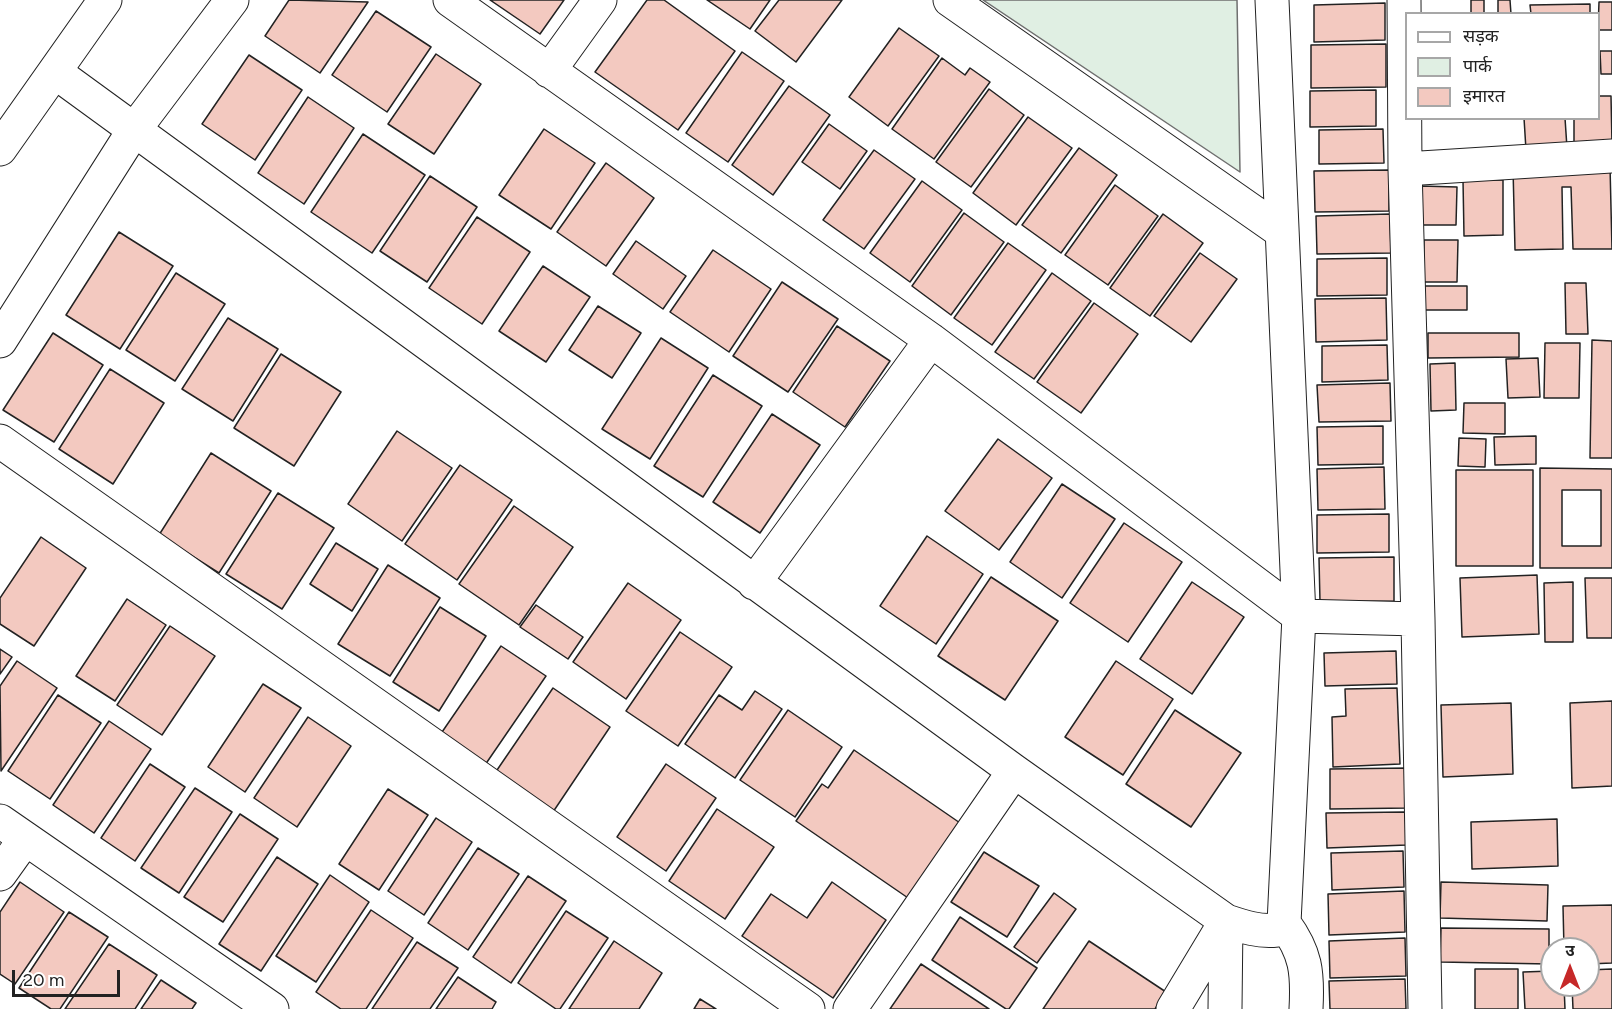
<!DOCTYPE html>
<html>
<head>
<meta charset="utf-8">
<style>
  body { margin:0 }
  #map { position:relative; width:1612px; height:1009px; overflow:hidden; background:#fff; font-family:Figtree,"Noto Sans Devanagari",sans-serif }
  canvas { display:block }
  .legend { position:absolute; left:1405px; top:12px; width:195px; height:108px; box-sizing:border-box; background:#fff; border:2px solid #a7a7a7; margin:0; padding:8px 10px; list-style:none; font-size:18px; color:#222 }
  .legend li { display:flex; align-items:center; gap:12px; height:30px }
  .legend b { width:30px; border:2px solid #a7a7a7 }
  .north { position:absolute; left:1540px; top:937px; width:60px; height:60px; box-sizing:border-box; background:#fff; border:2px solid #a7a7a7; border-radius:50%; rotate:0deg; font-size:16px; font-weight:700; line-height:24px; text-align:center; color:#222 }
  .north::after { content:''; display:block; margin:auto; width:21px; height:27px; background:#c62828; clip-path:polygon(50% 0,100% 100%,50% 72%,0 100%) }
  .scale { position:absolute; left:12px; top:970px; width:108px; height:27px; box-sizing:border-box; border:3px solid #222; border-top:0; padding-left:8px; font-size:18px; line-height:21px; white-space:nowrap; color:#222; -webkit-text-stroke:4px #fff; paint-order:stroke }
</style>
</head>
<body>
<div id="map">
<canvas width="1612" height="1009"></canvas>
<ul class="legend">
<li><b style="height:8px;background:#fff"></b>सड़क</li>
<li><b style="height:16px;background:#e0efe3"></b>पार्क</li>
<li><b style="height:16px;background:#f3c9c0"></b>इमारत</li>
</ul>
<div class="north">उ</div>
<div class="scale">20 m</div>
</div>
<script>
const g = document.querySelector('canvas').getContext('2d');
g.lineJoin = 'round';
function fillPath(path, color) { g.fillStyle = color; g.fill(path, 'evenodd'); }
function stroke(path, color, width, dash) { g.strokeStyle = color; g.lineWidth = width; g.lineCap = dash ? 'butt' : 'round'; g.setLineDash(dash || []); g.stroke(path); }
const green = new Path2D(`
  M983,0H1237L1240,172Z`);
fillPath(green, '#e0efe3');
stroke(green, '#6f6f6f', 1.5);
const building = new Path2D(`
  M289,0L368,2L320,73L265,36Z
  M490,0H564L540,34Z
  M647,0H664L735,51L678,130L595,72Z
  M707,0H770L750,29Z
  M779,0H842L796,62L755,31Z
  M1471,0H1484V14H1471Z
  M1498,0H1510L1511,14H1498Z
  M1599,2H1612V30H1598Z
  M1385,3V40L1314,42V5Z
  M1590,4V14H1531L1530,5Z
  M376,11L431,47L387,112L332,75Z
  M899,28L939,56L888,126L849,97Z
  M1386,44V87L1311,88V45Z
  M1600,51H1612V74H1601Z
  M742,52L784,81L728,162L686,133Z
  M436,54L481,84L434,154L388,124Z
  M249,55L302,90L255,160L202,124Z
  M942,58L965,75L970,68L990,82L934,159L892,129Z
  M789,86L830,115L773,195L732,165Z
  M989,89L1024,115L971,187L936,162Z
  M1376,90V126L1310,127V91Z
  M1598,96H1611L1612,144H1574V118H1598Z
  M308,97L354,128L304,204L258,173Z
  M1028,117L1072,148L1016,225L973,193Z
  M1524,118H1565L1567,148L1526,150Z
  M829,124L867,151L840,189L802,162Z
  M544,129L595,163L551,229L499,195Z
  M1383,129L1384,163L1319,164V130Z
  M363,134L425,175L372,253L311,212Z
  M1079,148L1117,175L1061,253L1022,225Z
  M874,150L915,179L864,249L823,220Z
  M606,163L654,198L606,266L557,232Z
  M1610,166L1612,249H1573L1571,187H1562L1563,249L1515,250L1513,168Z
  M1389,170V211L1315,212L1314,171Z
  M430,176L477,207L427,282L380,251Z
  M1463,180H1503V235L1464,236Z
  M922,181L962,210L910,282L870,253Z
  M1115,185L1158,216L1108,285L1065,255Z
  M1420,186L1457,187L1456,225H1420Z
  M964,213L1004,242L951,315L912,286Z
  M1163,214L1203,243L1150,316L1110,288Z
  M1390,214L1391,253L1317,254L1316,216Z
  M477,217L530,252L482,324L429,288Z
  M119,232L173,266L120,349L66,315Z
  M1424,240H1458L1457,282H1423Z
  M636,241L686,276L663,309L613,274Z
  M1008,243L1046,270L992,345L954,318Z
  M713,250L771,289L729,352L670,312Z
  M1200,253L1237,279L1191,342L1154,316Z
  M1387,258V295L1317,296V259Z
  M543,266L590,297L546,362L499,331Z
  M176,273L225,304L175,381L126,350Z
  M1052,273L1091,301L1034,379L995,352Z
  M782,282L838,319L788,392L733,356Z
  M1565,283H1586L1588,334H1566Z
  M1422,286H1467V310H1422Z
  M1386,298L1387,340L1316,342L1315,299Z
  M1094,303L1138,334L1081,413L1037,382Z
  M598,306L641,333L612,378L569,350Z
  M228,318L278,349L233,421L182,389Z
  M837,326L890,361L845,427L793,392Z
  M53,333L103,365L54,442L3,410Z
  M1428,333H1519V357L1428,358Z
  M661,338L708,368L650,459L602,429Z
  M1592,340L1612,341V458H1590Z
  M1545,343H1580L1579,398H1544Z
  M1387,345L1388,380L1322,382V346Z
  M281,354L341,392L294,466L234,428Z
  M1538,358L1540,397L1508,398L1506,359Z
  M1455,363L1456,410L1431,411L1430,364Z
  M110,369L164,403L113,484L59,449Z
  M713,375L762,406L703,497L654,466Z
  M1390,383L1391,421L1319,422L1317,385Z
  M1464,403H1505V434L1463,433Z
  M772,414L820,445L760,533L713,502Z
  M1383,426V464L1318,465L1317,427Z
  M397,431L452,468L402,541L348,504Z
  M1536,436V464L1495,465L1494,437Z
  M1459,438L1486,439L1485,467L1458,466Z
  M998,439L1052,478L999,550L945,511Z
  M211,453L271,491L219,573L159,535Z
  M460,465L512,500L457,580L405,544Z
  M1384,467L1385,509L1318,510L1317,469Z
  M1540,468L1612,469V568H1540ZM1562,490H1601V546H1562Z
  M1456,470H1533V566H1456Z
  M1062,484L1115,519L1062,598L1010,562Z
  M278,493L334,528L282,609L226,574Z
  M514,506L573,547L519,625L459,584Z
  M1389,514V552L1317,553V515Z
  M1124,523L1182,562L1128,642L1070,603Z
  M927,536L983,574L936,644L880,606Z
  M41,537L86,568L34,646L0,624V598Z
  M336,543L378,569L352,611L310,584Z
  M1394,557V601L1320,602L1319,558Z
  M388,565L440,598L390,676L338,644Z
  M1537,575L1539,634L1462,637L1460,578Z
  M991,577L1058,621L1005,700L938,656Z
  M1585,578H1612V638H1587Z
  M1192,582L1244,617L1192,694L1140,659Z
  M1573,582V642H1545L1544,583Z
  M628,583L681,620L626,699L573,662Z
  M127,599L166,625L115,701L76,676Z
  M536,605L583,637L568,659L520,627Z
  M440,607L486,636L439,711L393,682Z
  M170,626L215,656L162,735L117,705Z
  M680,632L732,667L678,746L626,711Z
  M501,646L546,676L485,765L440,735Z
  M0,649L12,657L0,674Z
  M1396,651L1397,684L1325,686L1324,653Z
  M17,661L57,688L1,771L0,686Z
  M1116,661L1173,699L1123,775L1065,737Z
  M263,684L301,708L245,792L208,767Z
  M553,688L610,727L553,812L495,773Z
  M1397,688L1400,764L1333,767L1332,717L1346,716L1345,689Z
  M755,691L782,709L735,778L685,744L719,695L742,710Z
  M58,695L101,723L50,799L8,771Z
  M1612,701V786L1572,788L1570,703Z
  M1511,703L1513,774L1443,777L1441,705Z
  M788,710L842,747L795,817L740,780Z
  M1175,710L1241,753L1191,827L1126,784Z
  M308,717L351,746L297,827L254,798Z
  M109,721L151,749L94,833L53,805Z
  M854,750L963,825L911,900L796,821L822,784L828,788Z
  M150,764L185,787L135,861L101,838Z
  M666,764L716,798L666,871L617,837Z
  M1409,768V808L1330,809V769Z
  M195,788L232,812L179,893L141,868Z
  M388,789L428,815L379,890L339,864Z
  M717,809L774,847L725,919L669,881Z
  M1405,812L1407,845L1327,848L1326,813Z
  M240,814L278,839L223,922L184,897Z
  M436,818L472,842L424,915L388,891Z
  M1557,819L1558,866L1472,869L1471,822Z
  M478,848L519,874L468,950L428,923Z
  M1403,851L1404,887L1332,890L1331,853Z
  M984,852L1039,886L1007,937L951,902Z
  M277,857L318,884L261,971L219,944Z
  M330,875L369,902L316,982L276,956Z
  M528,876L566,901L511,983L473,957Z
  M20,882L64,912L15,984L0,974V912Z
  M832,882L886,920L833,998L742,936L771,894L807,918Z
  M1441,882L1548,885L1547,921L1440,918Z
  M1404,891L1405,932L1329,935L1328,894Z
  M1054,893L1076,909L1037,963L1014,947Z
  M1612,905V963L1588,964V949H1564L1563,906Z
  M371,910L413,938L366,1009H341L316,992Z
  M566,911L608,938L560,1009H556L518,983Z
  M69,912L108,937L60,1009H51L19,988Z
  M960,917L1037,968L1009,1009H1006L932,960Z
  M1441,928L1549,929V964L1440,962Z
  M1405,938L1406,976L1330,978L1329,941Z
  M614,941L662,973L639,1009H569Z
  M1089,941L1166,992L1155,1009H1043Z
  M417,942L458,968L430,1009H372Z
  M109,944L157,975L135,1009H65Z
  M921,964L989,1009H890Z
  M1475,969H1518V1009H1475Z
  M1612,969V1009H1573L1572,985H1588V970Z
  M1552,971V985H1564L1565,1009H1525L1523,972Z
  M458,977L496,1002L492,1009H436Z
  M1405,979L1406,1009H1330L1329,981Z
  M161,980L196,1003L192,1009H141Z
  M700,999L716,1009H694Z`);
fillPath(building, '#f3c9c0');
stroke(building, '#222', 1.5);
const street = new Path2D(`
  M450,0L931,340L1299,616L1418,619
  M950,0L1282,232
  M1404,0L1405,169L1418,619L1425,1009
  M549,71L600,0
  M55,72L1014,771L1226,921C1244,927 1259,932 1277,930L1284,923L1299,616L1272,0
  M1405,169L1612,156
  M0,341L134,130L232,0
  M0,441L808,1009
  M754,583L931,340
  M0,821L272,1009
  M0,874L25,839
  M1284,923C1306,953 1308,972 1306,1009
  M850,1009L1014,771
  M1173,1009L1226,921
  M1225,1009L1226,921`);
const secondary = new Path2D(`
  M0,149L105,0`);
stroke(street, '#222', 35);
stroke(secondary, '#222', 35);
stroke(street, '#fff', 33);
stroke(secondary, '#fff', 33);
</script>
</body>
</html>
